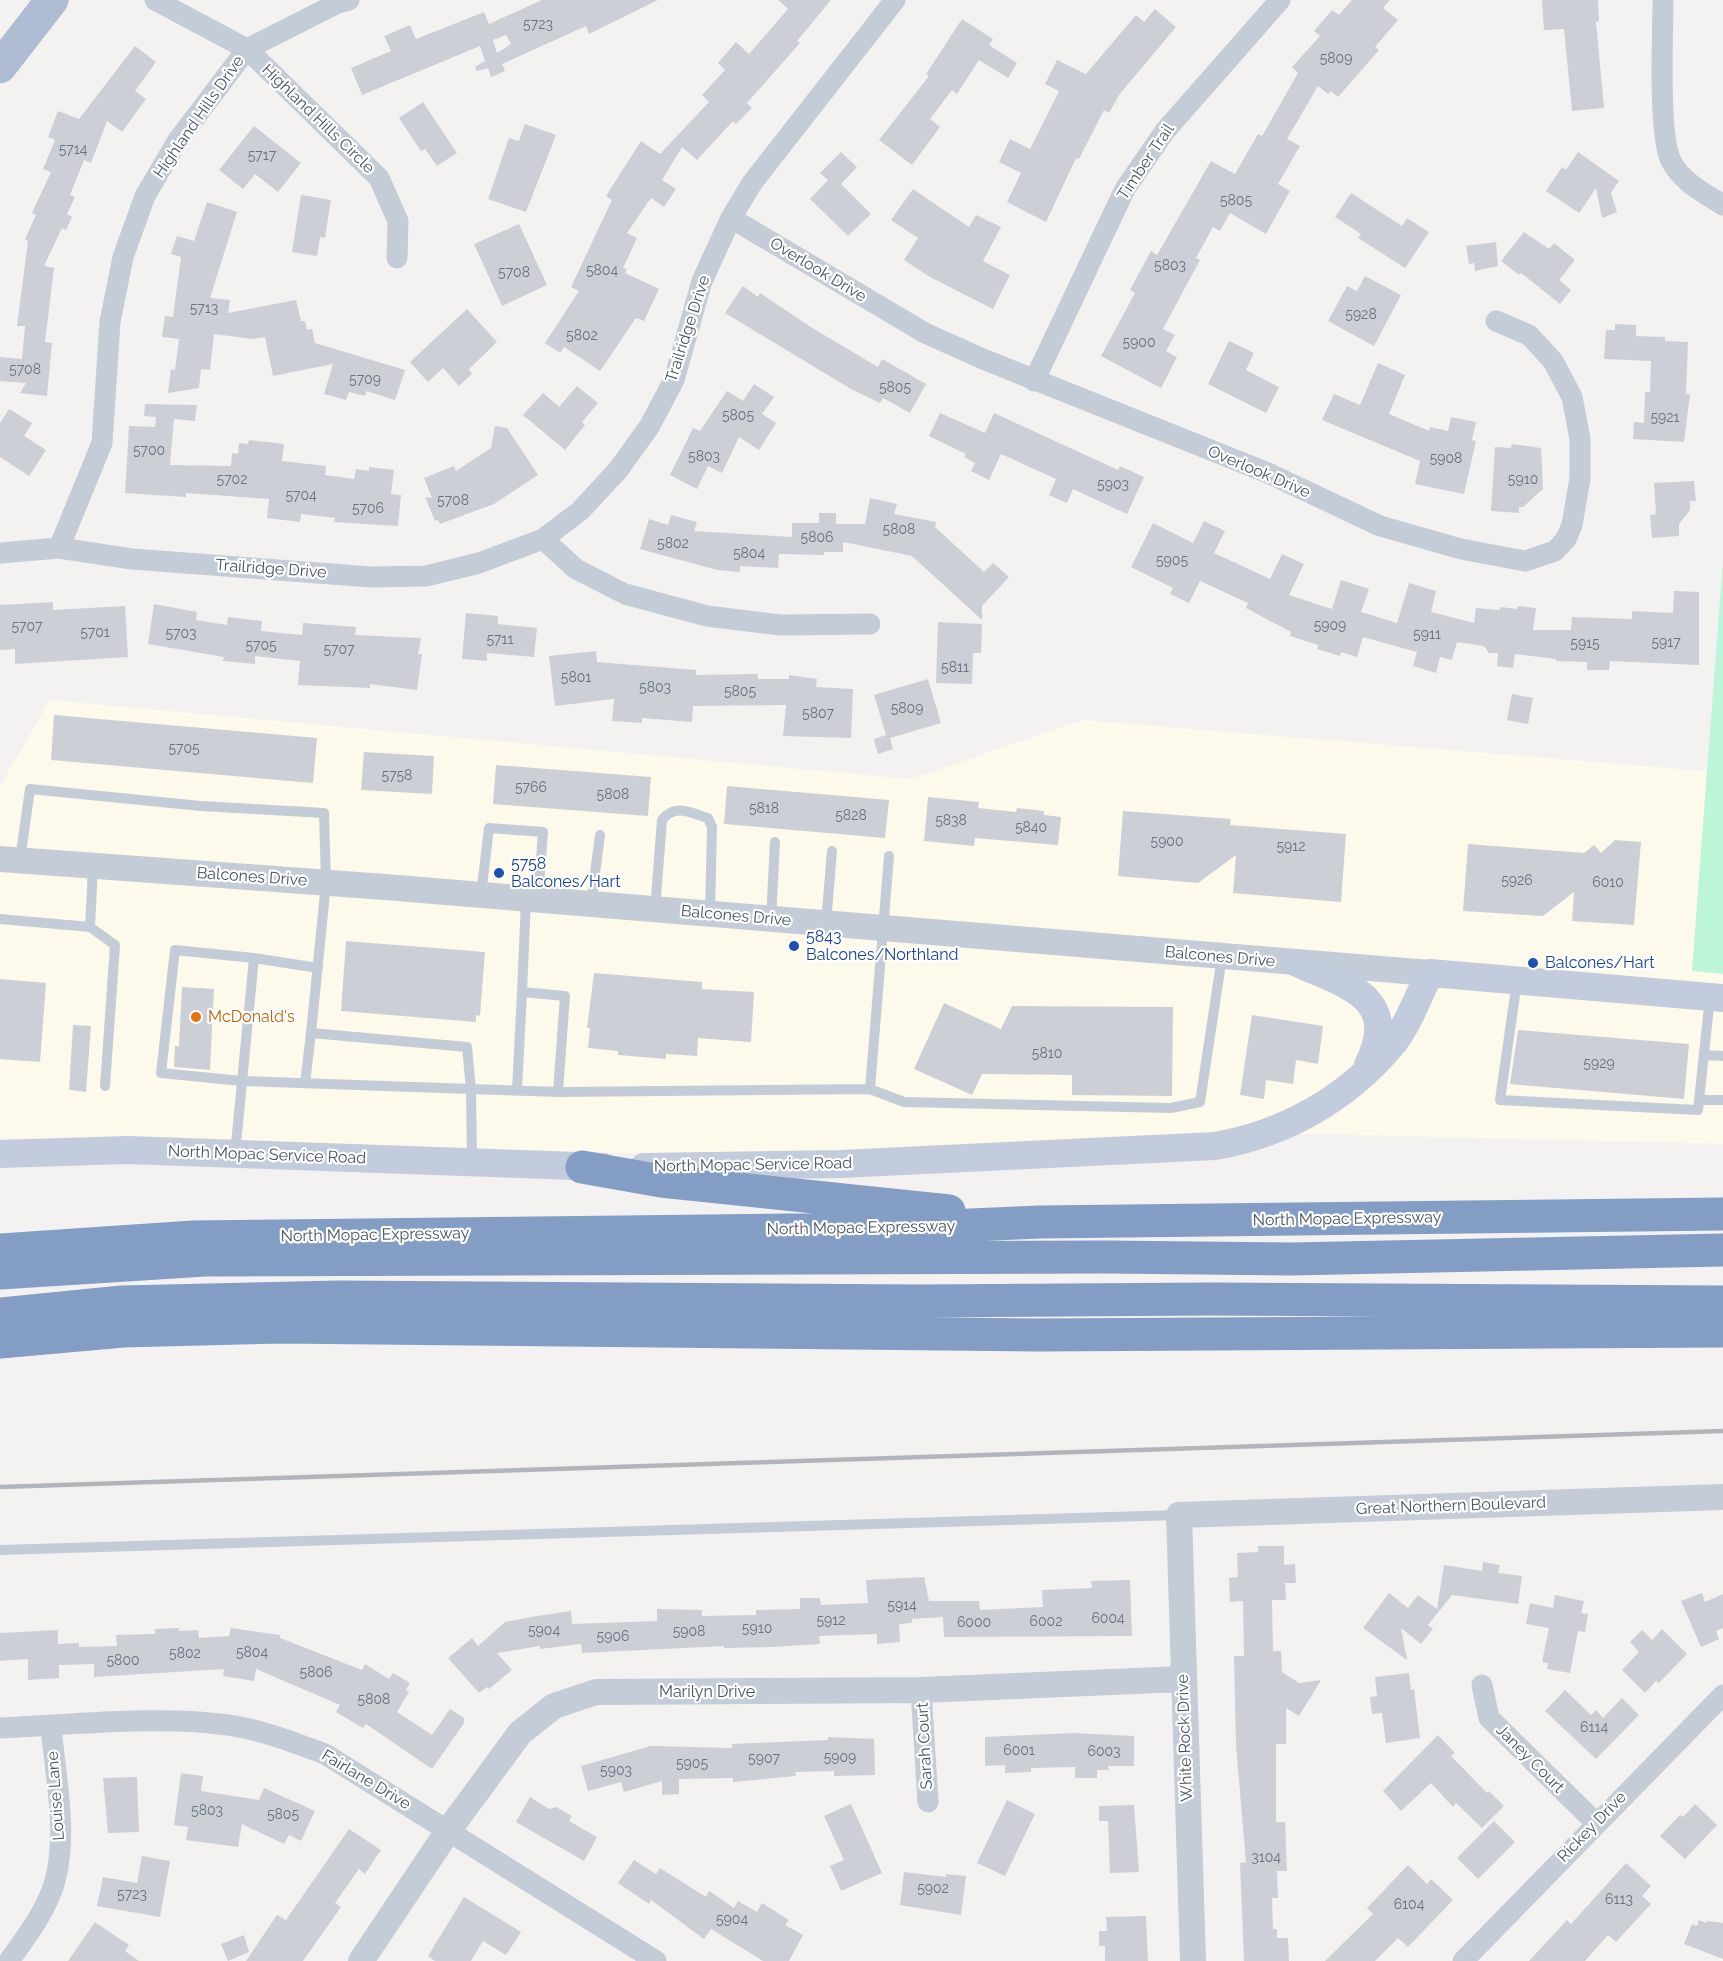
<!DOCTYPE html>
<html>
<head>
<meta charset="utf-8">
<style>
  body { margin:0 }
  canvas { display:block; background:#f4f1f1 }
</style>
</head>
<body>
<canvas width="1723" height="1961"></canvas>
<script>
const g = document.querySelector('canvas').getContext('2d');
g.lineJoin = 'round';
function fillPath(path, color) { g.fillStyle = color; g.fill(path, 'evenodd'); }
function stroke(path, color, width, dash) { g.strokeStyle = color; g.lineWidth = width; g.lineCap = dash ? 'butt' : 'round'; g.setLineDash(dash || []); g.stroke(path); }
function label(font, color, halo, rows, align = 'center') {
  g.font = font + ' Raleway,sans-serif'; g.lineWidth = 4.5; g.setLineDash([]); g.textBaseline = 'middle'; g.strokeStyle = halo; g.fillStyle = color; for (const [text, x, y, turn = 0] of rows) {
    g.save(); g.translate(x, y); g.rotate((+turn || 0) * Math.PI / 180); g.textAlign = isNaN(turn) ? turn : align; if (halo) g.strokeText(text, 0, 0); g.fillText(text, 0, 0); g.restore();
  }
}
fillPath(new Path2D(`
  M50,700L911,779L1083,720L1707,771L1692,970L1723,974V1144L1313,1134L1195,1135L865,1151L684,1155L222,1140L0,1138V786Z`), '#fefaeb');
fillPath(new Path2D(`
  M1723,560V974L1692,971Z`), '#bcf5d8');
fillPath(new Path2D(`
  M542,0H658L589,34L586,26L502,64L505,71L491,77L488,68L477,71L475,67L485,61L480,46L362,95L351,68L391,51L384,36L410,25L416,39L484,12L489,24ZM506,35L511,44L497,53L493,40Z
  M778,0H831L797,41L800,43L747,103L752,108L736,124L733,121L697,160L682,147L662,180L676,189L664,207L651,198L627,233L637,238L623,268L627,269L625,273L659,289L644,321L636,318L600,371L564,347L560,353L545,343L579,291L571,287L612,200L606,196L641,141L660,154L709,102L702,95L725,70L718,63L736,42L749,54L788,9Z
  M1352,0H1390L1383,8L1398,20L1375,47L1379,50L1338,97L1331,91L1328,94L1318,86L1287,139L1300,146L1278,184L1290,191L1266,234L1230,213L1220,231L1213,227L1196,258L1200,260L1163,329L1175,335L1166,351L1177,357L1161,388L1101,356L1135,293L1130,290L1151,251L1157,255L1211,161L1235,174L1258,134L1262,136L1298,73L1292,67L1320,36L1314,31L1332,10L1339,15Z
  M1542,0H1598L1599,21L1596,22L1604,108L1572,111L1564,29L1544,30Z
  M1155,9L1176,27L1119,95L1109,113L1104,110L1079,159L1076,158L1046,222L1007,202L1021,173L999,162L1010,139L1030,149L1059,91L1045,84L1057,60L1086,74L1136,15L1144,22Z
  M962,19L993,39L989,45L1017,63L1008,78L979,60L957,94L952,90L930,119L940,127L912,165L879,140L929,76L926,74Z
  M135,46L156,62L135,91L146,99L122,132L107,121L91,163L84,160L70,195L75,197L67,214L72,217L66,230L62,228L44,266L54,268L45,342L52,343L47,396L20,393L26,383L0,381V357L22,359L25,326H17L28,241L25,239L36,215L32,213L51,172L43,169L55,140L48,137L58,111L79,119Z
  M423,102L457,153L437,166L425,149L421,151L399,118Z
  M525,124L556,135L526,212L488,199L509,138L519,141Z
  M254,126L301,163L278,192L255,174L243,189L219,170Z
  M841,152L857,167L841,184L871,214L848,236L810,199L828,180L820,173Z
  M1578,152L1619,181L1611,193L1617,212L1602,218L1596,188L1579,213L1546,191L1562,167L1566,170Z
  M913,189L969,227L976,215L1001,227L983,261L1010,275L993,309L930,277L904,260L918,238L891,220Z
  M1351,193L1402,226L1407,218L1429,232L1405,268L1358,238L1361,234L1335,217Z
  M301,195L331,200L325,238L320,237L317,256L292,252Z
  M207,202L237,212L210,298L230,300L228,313L296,300L301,321H305L307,330L312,329L315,343L405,370L395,400L366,391L365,396L349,392L346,400L324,394L333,364L273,376L265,337L252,339L214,334L210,370L201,369L199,388L168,393L171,369L175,370L179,339L162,337L165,316L173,317L181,257L171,254L177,236L194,241Z
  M519,224L547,285L502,306L474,244Z
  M1524,232L1549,249L1554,243L1575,260L1559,280L1571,290L1560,304L1521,273L1519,275L1501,261Z
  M1496,242L1498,266L1475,271L1474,263L1469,264L1466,246Z
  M1365,276L1401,295L1374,346L1328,321L1347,286L1357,291Z
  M743,286L758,297L760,293L809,326L878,367L882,359L926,384L910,413L883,398L880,403L851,389L725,313Z
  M467,309L497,342L469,369L472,374L459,386L443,368L428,382L410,362Z
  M1615,324L1636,325V336L1665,337V341L1688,342L1686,394H1690L1684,442L1633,439L1634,422L1644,423L1645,392H1650L1651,361L1604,359L1606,330H1615Z
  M1229,341L1254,353L1246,370L1279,387L1266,413L1208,384Z
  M1378,363L1405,375L1389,414L1429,431L1430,427L1448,431L1451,417L1476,422L1472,440L1476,441L1464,494L1415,484L1420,461L1322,420L1334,394L1360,405Z
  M754,384L774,397L762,414L776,423L759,450L739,437L722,473L708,466L697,489L670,475L693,428L700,431L727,391L743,401Z
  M577,386L598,403L582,422L585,425L565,450L523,415L543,393L559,407Z
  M145,404L197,405L195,421L174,419L170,465L231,466L232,453L238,454L239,443L248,444L249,440L284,444L282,461L326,466L325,475L354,479L356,469L369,471V467L394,470L391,494L401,495L398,526L334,522L335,518L301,514L300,522L267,518L269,499L186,493V497L125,493L129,426L155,427L156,417L144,416Z
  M9,409L32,423L24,436L46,450L29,476L0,457V423Z
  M940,413L985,433L994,413L1118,470L1120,466L1144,477L1127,514L1073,489L1067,503L1049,495L1056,479L1001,454L989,480L971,471L975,463L964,457L966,454L929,436Z
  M495,426L507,428L538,475L494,504L440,524L438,520L435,521L425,497L432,498L424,478L454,466L456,471L491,448Z
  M1512,444L1541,448L1543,489L1523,507H1519V513L1491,511L1495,447L1511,448Z
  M1694,481L1696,501H1690V510L1679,524V536L1652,538L1650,515L1656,514L1654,483Z
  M870,498L897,504L894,514L936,522L935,527L984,572L993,563L1009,577L982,606V620L912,556L843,542V552H824V555L779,554L778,568L740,566V572L717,570L640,549L649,519L668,525L671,515L697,522L694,531L792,537V523H819V513H836V524H865Z
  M1204,521L1225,531L1214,553L1270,579L1282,554L1304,564L1289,595L1332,609L1341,580L1369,589L1361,612L1397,623L1409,583L1436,591L1431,612L1474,623L1476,608L1500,610L1501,607L1517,609L1518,606L1536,608L1533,630H1571L1572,617L1632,619V611L1673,613L1674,591L1699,592V665L1610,661L1609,670H1587V662L1556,661V659L1515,654L1513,668L1497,666L1498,653H1489L1484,646L1457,642L1452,660L1440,657L1436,673L1413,666L1417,652L1363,637L1357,657L1341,652L1340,656L1317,649L1318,645L1290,636L1291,632L1246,608L1248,603L1200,581L1189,603L1170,594L1173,588L1131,567L1153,523L1193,543Z
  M53,602V610L125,606L128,657L15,664V649L0,650V605Z
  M154,604L197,612L196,620L227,625L228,617L262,621L261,631L302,635L303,623L356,627L355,635L421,638L418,654H422L417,690L370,684V688L298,685L300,661L255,656V664L223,661L224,657L148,644Z
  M466,613L498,616V624L537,628L534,657L487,653V661L462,659Z
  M938,622L982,624L981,653H973L972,684L936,683Z
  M596,651L597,662L696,670V675L758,674V679H789V675L817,679L816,687L853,689L851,738L783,736L786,705L693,706L692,722L642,718V723L612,721L614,699L555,706L549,656Z
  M928,679L941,723L890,738L893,749L878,754L874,739L886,735L874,695Z
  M1512,694L1533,698L1528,724L1507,720Z
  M54,715L317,738L313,783L51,760Z
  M364,752L434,756L432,794L361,790Z
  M496,765L651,777L648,816L493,804Z
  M727,786L889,800L885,838L724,824Z
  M928,797L979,802L978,808L1016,812L1017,808L1044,811V815L1061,817L1058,845L975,838L974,846L924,841Z
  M1123,811L1231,819L1230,825L1346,834L1341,902L1233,893L1236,855L1198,883L1118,876Z
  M1615,840L1641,842L1634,925L1572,921L1574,892L1543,916L1463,911L1468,844L1584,853L1594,845L1601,853Z
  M346,941L485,952L480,1016L476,1015V1022L341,1011Z
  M594,973L702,982V989L754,992L751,1042L698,1038L697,1056L666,1054V1059L618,1055V1051L588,1048L590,1028H587Z
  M0,979L46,983L40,1062L0,1059Z
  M182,987L214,989L210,1070L174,1067L175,1046H179Z
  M944,1003L1001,1029L1012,1006L1173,1007L1172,1096L1072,1095V1075L982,1074L972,1095L914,1069Z
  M1252,1015L1323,1026L1318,1064L1296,1060L1293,1084L1266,1080L1264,1099L1240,1095Z
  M73,1025L91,1026L86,1092L69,1090Z
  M1518,1030L1689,1044L1684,1099L1510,1084Z
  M1258,1546H1284V1565L1295,1564L1296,1583H1285L1286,1600H1272L1273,1651H1281L1282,1672L1299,1683L1321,1680L1299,1716L1286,1708V1744H1276V1822H1285L1287,1871H1277L1278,1898H1272L1273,1929H1277V1938H1288L1289,1961H1244L1240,1863L1246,1862L1236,1746L1234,1656H1244L1243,1601L1230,1602L1229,1578L1238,1577L1237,1553L1258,1552Z
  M1483,1562L1500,1565L1498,1573L1522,1576L1518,1604L1452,1595L1428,1625L1433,1629L1421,1644L1401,1628L1407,1660L1363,1628L1389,1593L1408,1608L1418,1595L1437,1609L1444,1565L1482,1571Z
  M924,1577L929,1601H979L980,1610L1043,1607L1042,1590L1092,1588L1091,1581L1130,1580L1132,1636L944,1637L943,1617L912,1619V1623L899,1624L900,1642L877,1644V1634L819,1636L820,1644L773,1647L724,1648V1646L582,1653L581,1644L540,1649V1646L497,1653L512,1670L489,1689L487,1687L479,1693L448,1658L472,1638L478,1646L505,1622L537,1616L571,1611L572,1624L657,1621V1609L702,1610V1616L756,1615V1610L800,1609V1598H820L821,1605L868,1603L866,1580Z
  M1702,1593L1705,1602L1723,1594V1628L1716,1631L1719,1639L1701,1647L1681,1601Z
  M1555,1595L1584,1601L1581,1613L1588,1614L1585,1632L1578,1631L1570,1673L1547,1669L1548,1663L1542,1662L1549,1628L1526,1624L1530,1603L1553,1608Z
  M179,1628V1631L198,1630L199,1638L229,1636L231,1628L280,1635V1638L362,1670L365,1664L389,1679L393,1673L410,1683L406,1690L409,1692L397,1712L432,1735L450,1709L464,1718V1723L432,1769L366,1724L363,1728L336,1712L340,1705L256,1669L254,1681L223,1676L224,1669L94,1677V1664L59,1665V1678L28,1680V1659L0,1661V1633L58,1630V1644L79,1643V1647L117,1646L116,1635L155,1634V1629Z
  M1662,1629L1687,1654L1659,1683L1656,1681L1645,1693L1622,1670L1639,1652L1630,1642L1642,1630L1652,1640Z
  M1409,1673L1411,1690L1414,1689L1420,1738L1386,1743L1382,1713L1372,1714L1370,1697L1377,1696L1375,1677Z
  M1565,1690L1591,1715L1596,1710L1603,1718L1622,1698L1639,1715L1596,1759L1545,1711Z
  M1073,1733L1134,1736V1766H1108L1109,1770H1097V1778H1075V1767L1031,1768V1772L1005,1773V1765L985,1766V1737Z
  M1438,1735L1455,1753L1451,1756L1487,1793L1489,1791L1504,1806L1482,1828L1456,1803L1453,1807L1431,1783L1401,1811L1383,1791Z
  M828,1737L874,1739L875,1775L834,1776V1771L795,1772L796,1776L733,1782V1778L679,1779V1794L662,1795V1781L624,1792L621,1782L588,1791L581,1766L651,1746L732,1748V1744L828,1740Z
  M181,1773L203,1776L201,1791L259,1800L264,1788L315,1811L301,1841L289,1835L284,1844L242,1824L238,1847L186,1840L188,1827L174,1825Z
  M137,1777L139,1832L108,1833L103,1778Z
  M530,1797L549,1809L556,1807L572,1816L569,1821L597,1837L584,1861L516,1822Z
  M1007,1800L1035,1814L1005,1876L977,1863Z
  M851,1804L882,1873L841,1891L830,1866L844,1860L824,1816Z
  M1695,1804L1717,1825L1685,1859L1660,1836L1680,1815L1683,1817Z
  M1134,1805L1139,1872L1110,1873L1108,1821H1099V1806Z
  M1494,1821L1515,1842L1478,1879L1457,1858Z
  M349,1829L381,1850L365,1874L359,1869L335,1903L341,1907L303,1961H246L277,1915L286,1920Z
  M142,1856L170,1861L160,1917L97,1906L103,1877L137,1883Z
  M634,1860L656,1874L660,1868L706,1897L709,1891L734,1908L738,1901L757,1912L762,1903L789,1920L785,1925L803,1935L789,1961H763L711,1929L704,1939L651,1900L649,1904L618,1883Z
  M1626,1863L1651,1886L1642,1896L1651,1904L1616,1942L1608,1935L1585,1961H1529L1567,1920L1571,1924Z
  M1408,1865L1427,1884L1431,1879L1453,1900L1408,1947L1398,1938L1375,1961H1325L1373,1914L1367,1908Z
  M904,1872L946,1877V1874L966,1876L961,1915L900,1905Z
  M464,1897L521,1932L506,1955L483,1941L471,1961H435L428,1956Z
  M1146,1916L1148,1961H1105V1946H1099V1931H1107L1106,1917Z
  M1699,1920L1706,1923L1707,1921L1723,1923V1959L1684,1944L1692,1924L1697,1926Z
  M95,1922L129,1945L125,1951L139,1961H68Z
  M244,1935L249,1952L228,1961L221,1944Z`), '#cdcfd7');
stroke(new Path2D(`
  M20,860L30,789L201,806L324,813L326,883L311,1033
  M93,867L90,927L115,945L105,1086
  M481,895L489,828L543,832L538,899
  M591,904L600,835
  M655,910L662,820C675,803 691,813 708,818L712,827L710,914
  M0,919L90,927
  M771,919L775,842
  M826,923L832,851
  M254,958L318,968
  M1517,981L1500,1100L1698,1110L1710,997
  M522,992L526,900
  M1704,1055L1723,1056
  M870,1089L904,1102L1171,1108L1200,1102L1222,957
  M517,1091L522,992L565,996L558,1092
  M1699,1100H1723
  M235,1154L254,958L175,950L161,1073L242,1081L471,1089L467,1047L311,1033L305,1083
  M472,1161L471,1089L558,1092L870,1089L889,856
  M0,1550L1178,1515`), '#c4ccd7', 10);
stroke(new Path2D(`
  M155,0L247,49L379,178L398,221L397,258
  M1663,0C1663,35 1658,133 1671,161C1682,182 1704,193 1723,205
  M731,218L925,333L983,359L1268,473L1380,526L1461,549L1525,561L1555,551L1566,539L1572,525L1580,478V439L1572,397L1553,361L1529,335L1496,321
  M1034,381L1125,189L1165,131L1280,0
  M543,539L576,569L625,594L707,616L780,625L870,624
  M59,548L102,443L110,322L123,257L145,196L178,140L247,49L338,3L349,0
  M0,553L59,548L132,559L371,577L426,576L479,563L543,539L580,511L618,470L649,427L674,380L702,281L731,218L752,183L895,0
  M1482,1685L1489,1718L1596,1823
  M921,1690L928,1802
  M0,1728C70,1725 160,1715 228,1725C262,1730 293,1742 325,1754L656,1961
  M9,1961C26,1937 47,1910 55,1881C68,1832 55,1775 51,1726
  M1463,1961L1723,1695`), '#c4ccd7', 21);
stroke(new Path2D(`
  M0,859L385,887L1430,973
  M361,1961L448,1831L520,1733L554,1706L596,1692L921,1690L1183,1679
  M1193,1961L1179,1515L1723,1497`), '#c4ccd7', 26);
stroke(new Path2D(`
  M1297,963C1348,986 1401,997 1368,1065
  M0,1154L128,1150L603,1167
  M644,1167L841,1164L1215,1146C1284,1134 1345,1100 1391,1046C1408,1026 1418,996 1430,973L1723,998`), '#c2ccdc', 28);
stroke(new Path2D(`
  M0,67L52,0`), '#aebdd3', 33);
stroke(new Path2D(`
  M582,1167L661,1181L949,1211
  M0,1250L193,1237L878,1229L1040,1222L1723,1214
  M0,1273L205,1260L1107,1257L1291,1259L1723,1250
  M0,1314L122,1302L338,1297L920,1301L1211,1299L1723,1302
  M0,1342L123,1331L280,1327L1038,1335L1723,1331`), '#849dc5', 33);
stroke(new Path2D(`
  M0,1487L1723,1431`), '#b3b5bc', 4.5);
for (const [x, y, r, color] of [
  [499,873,6,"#1a4fb4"],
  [794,946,6,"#1a4fb4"],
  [1533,963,6,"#1a4fb4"],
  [196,1017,6,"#e8710a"]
]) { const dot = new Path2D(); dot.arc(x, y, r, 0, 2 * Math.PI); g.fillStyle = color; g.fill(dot); stroke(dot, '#fff', 2); }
label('14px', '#68717e', null, [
  ["5723",538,25],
  ["5809",1336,59],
  ["5714",73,150],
  ["5717",262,156],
  ["5805",1236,201],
  ["5803",1170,266],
  ["5804",602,271],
  ["5708",514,273],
  ["5713",204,309],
  ["5928",1361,315],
  ["5802",582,336],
  ["5900",1139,343],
  ["5708",25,370],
  ["5709",365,380],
  ["5805",895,388],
  ["5805",738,416],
  ["5921",1665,418],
  ["5700",149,451],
  ["5803",704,457],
  ["5908",1446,459],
  ["5702",232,480],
  ["5910",1523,480],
  ["5903",1113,485],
  ["5704",301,496],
  ["5708",453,501],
  ["5706",368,509],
  ["5808",899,530],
  ["5806",817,538],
  ["5802",673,544],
  ["5804",749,554],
  ["5905",1172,561],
  ["5909",1330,626],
  ["5707",27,627],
  ["5701",95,633],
  ["5703",181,634],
  ["5911",1427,635],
  ["5711",500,640],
  ["5917",1666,643],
  ["5915",1585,644],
  ["5705",261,646],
  ["5707",339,650],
  ["5811",955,668],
  ["5801",576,678],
  ["5803",655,688],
  ["5805",740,692],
  ["5809",907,709],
  ["5807",818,714],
  ["5705",184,749],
  ["5758",397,776],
  ["5766",531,788],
  ["5808",613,795],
  ["5818",764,809],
  ["5828",851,816],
  ["5838",951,821],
  ["5840",1031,828],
  ["5900",1167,842],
  ["5912",1291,847],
  ["5926",1517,881],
  ["6010",1608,883],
  ["5810",1047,1054],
  ["5929",1599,1064],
  ["5914",902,1606],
  ["6004",1108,1619],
  ["5912",831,1621],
  ["6002",1046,1622],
  ["6000",974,1623],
  ["5910",757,1629],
  ["5904",544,1631],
  ["5908",689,1632],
  ["5906",613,1637],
  ["5804",252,1653],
  ["5802",185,1654],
  ["5800",123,1661],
  ["5806",316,1673],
  ["5808",374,1700],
  ["6114",1594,1728],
  ["6001",1019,1751],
  ["6003",1104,1752],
  ["5909",840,1758],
  ["5907",764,1759],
  ["5905",692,1764],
  ["5903",616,1771],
  ["5803",207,1811],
  ["5805",283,1815],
  ["3104",1266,1858],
  ["5902",933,1889],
  ["5723",132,1895],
  ["6113",1619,1900],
  ["6104",1409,1905],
  ["5904",732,1920]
]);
label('16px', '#475261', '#fff', [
  ["Highland Hills Drive",199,117,-55],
  ["Highland Hills Circle",318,119,44],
  ["Timber Trail",1146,162,-56],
  ["Overlook Drive",818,270,31],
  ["Trailridge Drive",688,329,-72],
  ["Overlook Drive",1259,472,23],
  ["Trailridge Drive",271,569,4],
  ["Balcones Drive",252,877,4],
  ["Balcones Drive",736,916,5],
  ["Balcones Drive",1220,957,5],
  ["North Mopac Service Road",267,1155,2],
  ["North Mopac Service Road",753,1165,-1],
  ["North Mopac Expressway",1347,1219,-1],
  ["North Mopac Expressway",861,1228,-1],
  ["North Mopac Expressway",375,1235,-1],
  ["Great Northern Boulevard",1451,1506,-2],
  ["Marilyn Drive",707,1692],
  ["White Rock Drive",1185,1738,-92],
  ["Sarah Court",925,1746,-93],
  ["Janey Court",1530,1759,45],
  ["Fairlane Drive",366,1780,31],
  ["Louise Lane",56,1796,-94],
  ["Rickey Drive",1592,1827,-46]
]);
label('16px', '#164399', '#fff', [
  ["5758",511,864],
  ["Balcones/Hart",511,882],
  ["5843",806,937],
  ["Balcones/Northland",806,955],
  ["Balcones/Hart",1545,963]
], 'left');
label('16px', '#c56008', '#fff', [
  ["McDonald's",208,1017]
], 'left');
</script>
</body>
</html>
